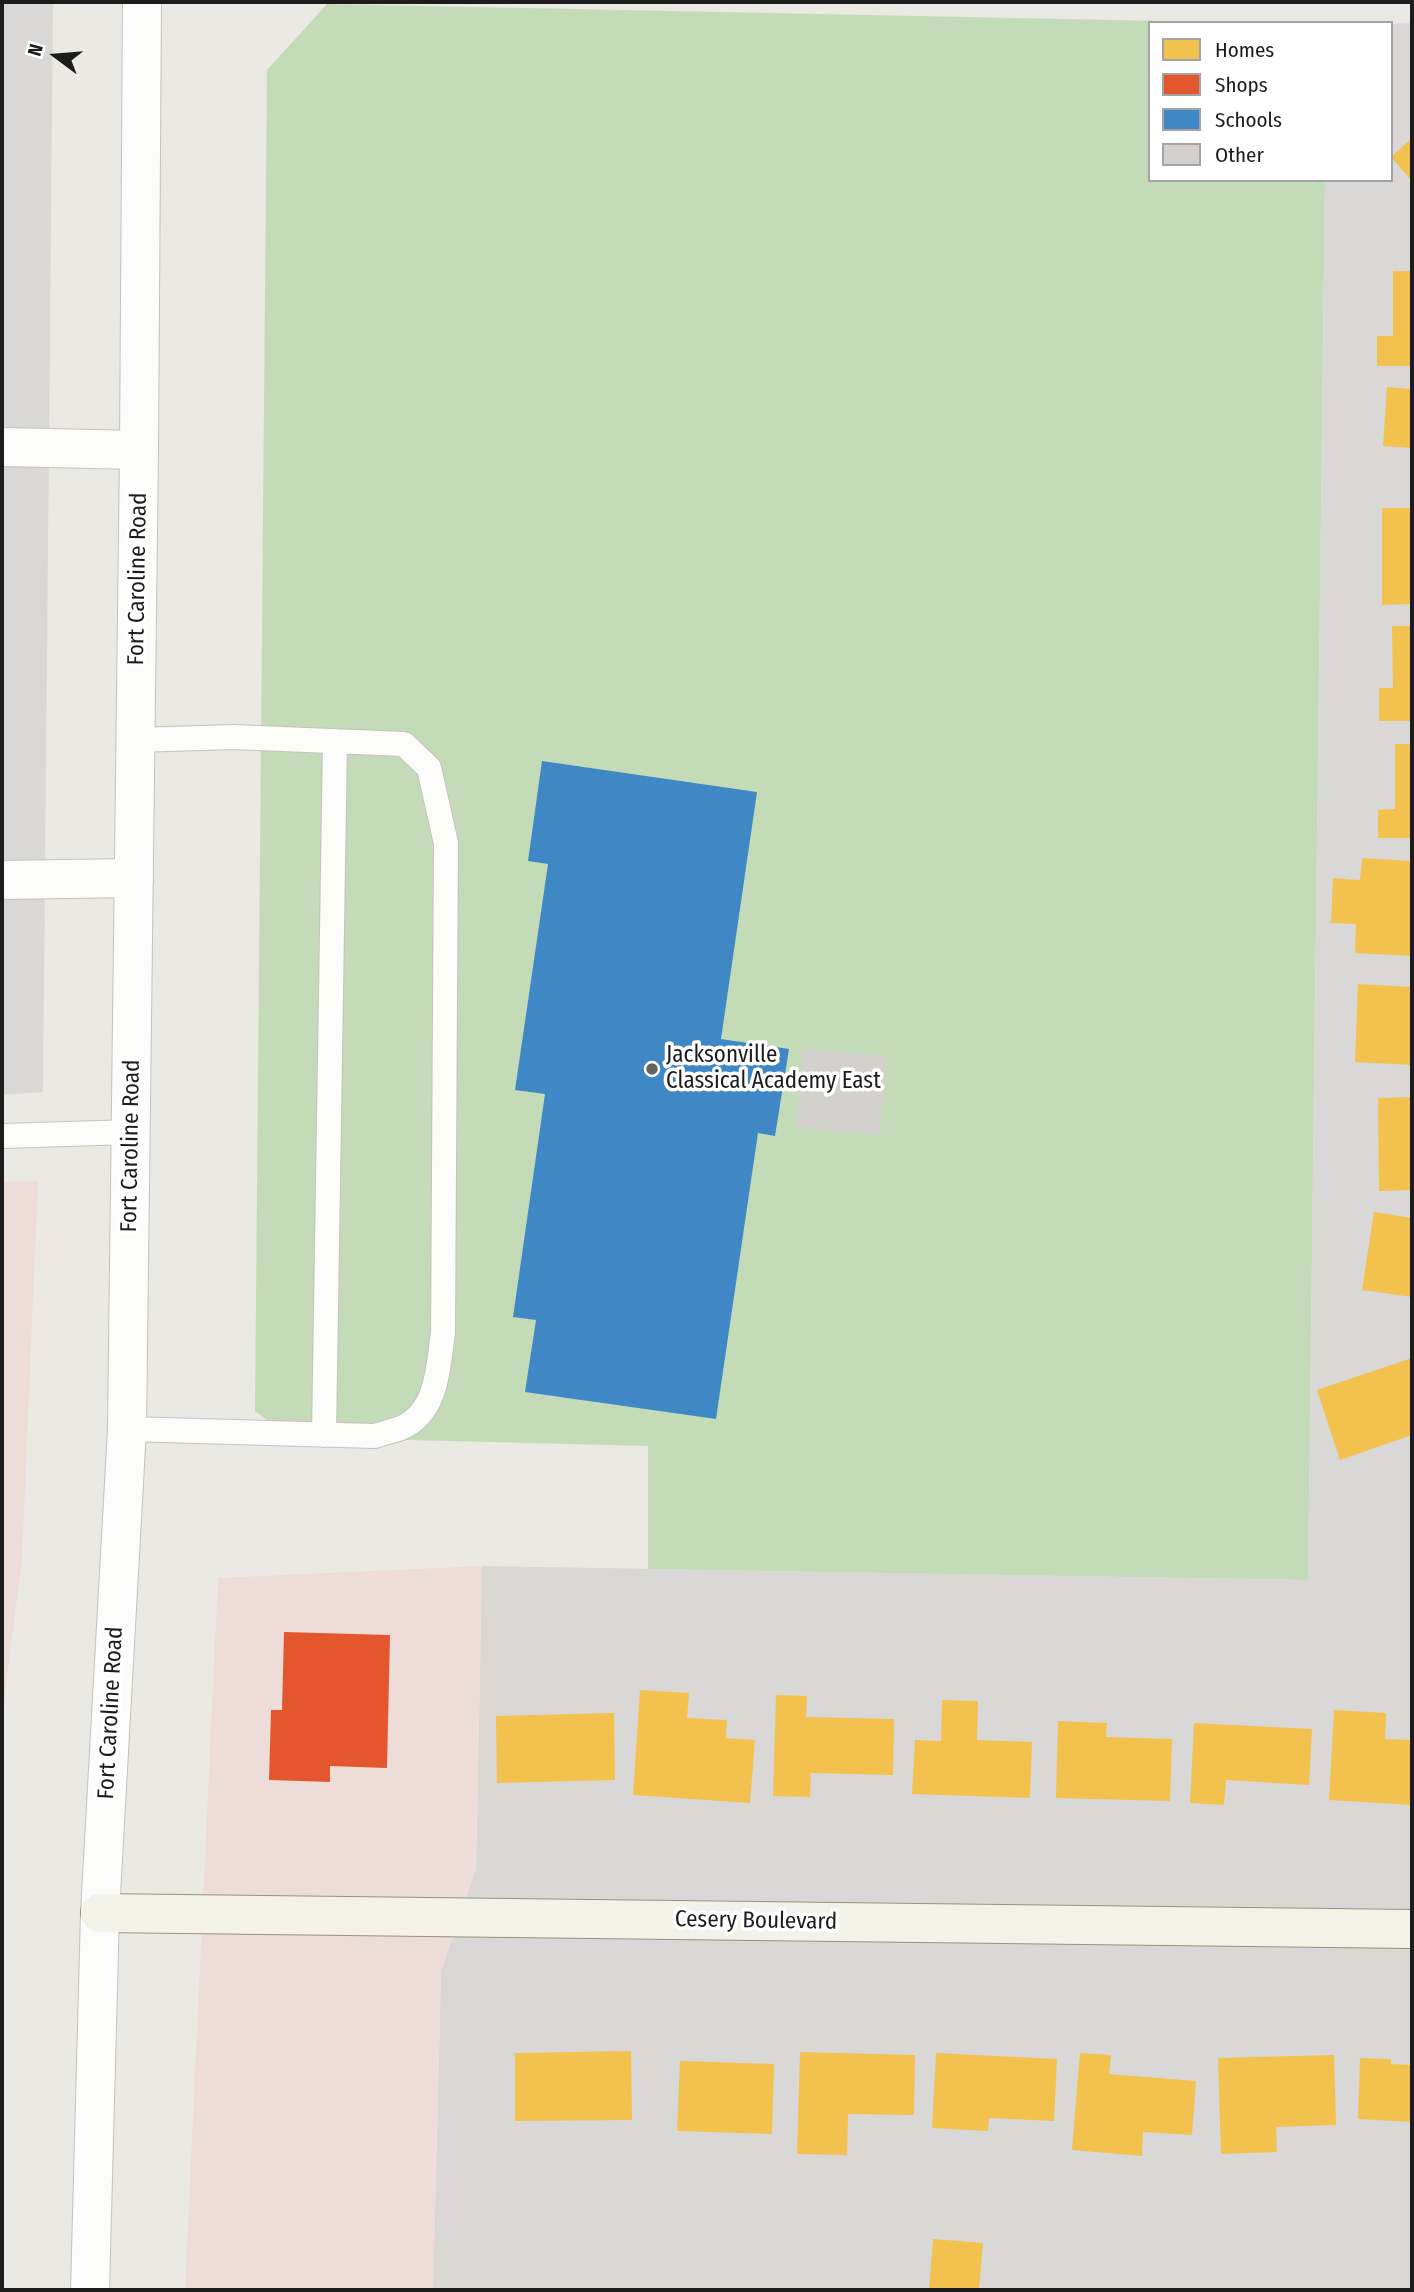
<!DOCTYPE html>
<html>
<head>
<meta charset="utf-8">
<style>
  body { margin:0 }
  #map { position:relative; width:1414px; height:2292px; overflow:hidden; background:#ebe9e4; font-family:"Fira Sans Condensed",sans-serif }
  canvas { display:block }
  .frame { position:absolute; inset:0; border:4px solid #1c1c1c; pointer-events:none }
  .legend { position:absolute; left:1148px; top:21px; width:245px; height:161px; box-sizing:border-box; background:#fff; border:2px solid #a4a4a4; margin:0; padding:9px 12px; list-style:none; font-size:21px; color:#1c1c1c }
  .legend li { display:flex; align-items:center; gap:14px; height:35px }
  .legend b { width:35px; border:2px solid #a4a4a4 }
  .north { position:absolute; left:21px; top:21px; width:70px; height:70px; -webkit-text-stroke:5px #fff; paint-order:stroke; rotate:286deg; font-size:19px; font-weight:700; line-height:28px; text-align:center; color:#1c1c1c }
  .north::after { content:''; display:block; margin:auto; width:24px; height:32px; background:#1c1c1c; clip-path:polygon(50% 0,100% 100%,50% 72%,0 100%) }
</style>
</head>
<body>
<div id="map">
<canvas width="1414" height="2292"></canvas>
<div class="frame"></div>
<ul class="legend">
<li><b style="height:19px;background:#f2c14e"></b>Homes</li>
<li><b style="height:19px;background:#e4572e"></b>Shops</li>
<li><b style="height:19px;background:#3f88c5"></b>Schools</li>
<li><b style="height:19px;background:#d3d1cd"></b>Other</li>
</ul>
<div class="north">N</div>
</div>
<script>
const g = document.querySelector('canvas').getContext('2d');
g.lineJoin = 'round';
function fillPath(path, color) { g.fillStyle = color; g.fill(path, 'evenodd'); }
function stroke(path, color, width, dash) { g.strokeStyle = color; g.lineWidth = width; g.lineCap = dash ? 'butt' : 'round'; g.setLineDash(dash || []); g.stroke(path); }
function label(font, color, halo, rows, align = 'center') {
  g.font = font + ' "Fira Sans Condensed",sans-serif'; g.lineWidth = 7; g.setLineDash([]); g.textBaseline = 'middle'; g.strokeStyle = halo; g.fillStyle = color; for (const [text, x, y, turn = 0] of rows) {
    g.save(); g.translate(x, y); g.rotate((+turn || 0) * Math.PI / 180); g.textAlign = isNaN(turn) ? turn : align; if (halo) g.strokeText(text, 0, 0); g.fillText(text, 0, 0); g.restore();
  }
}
fillPath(new Path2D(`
  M2,2H53L43,1092L2,1095Z
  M1412,23V2288L1341,2290H433L441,1971L476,1868L482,1566L1308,1580L1325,180H1391V24Z`), '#dad8d6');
fillPath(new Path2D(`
  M38,1181L22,1560L5,1692L2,1755V1182Z
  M482,1566L476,1868L441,1971L433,2290H185L218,1578Z`), '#eedcd8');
fillPath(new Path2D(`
  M327,4L1262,23H1150V180H1325L1308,1580L648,1569V1446L289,1437L255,1411L267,70Z`), '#c4dbb8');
fillPath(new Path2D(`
  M1412,138V181L1391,157Z
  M1393,271H1412V366H1377V336H1393Z
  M1387,387L1412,389V448L1383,446Z
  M1382,508H1412V604L1382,605Z
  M1392,626H1412V721H1379V688H1393Z
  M1395,744H1412V838H1378V810L1395,809Z
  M1362,858L1412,861V956L1355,953L1356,924L1331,923L1333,878L1360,880Z
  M1358,984L1412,987V1065L1355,1062Z
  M1412,1097V1190L1379,1191L1378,1098Z
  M1374,1212L1412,1218V1297L1362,1290Z
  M1412,1358V1435L1340,1460L1317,1390Z
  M640,1690L689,1693L687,1718L727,1720L726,1738L755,1740L750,1803L633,1795Z
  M776,1695L807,1696L806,1717L894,1719L893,1775L811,1773L810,1797L773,1796Z
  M942,1700L978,1701L977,1740L1032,1742L1030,1798L912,1794L915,1740L941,1741Z
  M1334,1710L1386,1713L1385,1739L1412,1740V1805L1329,1800Z
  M614,1713L615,1780L497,1783L496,1716Z
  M1058,1721L1107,1723L1106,1737L1172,1739L1170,1801L1056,1798Z
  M1194,1723L1312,1729L1309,1785L1226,1780L1224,1805L1190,1803Z
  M631,2051L632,2120L515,2121V2053Z
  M800,2052L915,2055L914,2115L848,2114L847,2155L797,2154Z
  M936,2053L1057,2059L1054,2121L989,2118L988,2131L932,2128Z
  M1080,2053L1111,2055L1109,2074L1196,2081L1192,2135L1143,2132L1142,2156L1072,2150Z
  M1334,2055L1336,2125L1276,2127L1277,2152L1221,2154L1218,2058Z
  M1360,2058L1391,2059V2064L1412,2065V2122L1358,2119Z
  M680,2061L774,2064L772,2134L677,2131Z
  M933,2239L983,2243L979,2290L929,2289Z`), '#f2c14e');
fillPath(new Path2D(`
  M284,1632L390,1635L387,1768L330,1766V1782L269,1780L271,1710H282Z`), '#e4572e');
fillPath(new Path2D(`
  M542,761L757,792L721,1039L789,1049L775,1136L758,1133L716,1419L525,1392L536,1320L513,1317L545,1094L515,1090L548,864L528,861Z`), '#3f88c5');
fillPath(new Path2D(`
  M803,1049L887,1056L880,1135L796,1128Z`), '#d3d1cd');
const service = new Path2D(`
  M2,1136L131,1132
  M127,1429L375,1436C383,1433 393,1431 401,1428C438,1412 438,1367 443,1333L446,843L429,768L404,744L233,737L136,740
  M324,1435L335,741`);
const minor = new Path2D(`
  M2,447L139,450
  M2,880L134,878`);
const tertiary = new Path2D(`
  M90,2290L100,1913L127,1429L139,450L142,2`);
const secondary = new Path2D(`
  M100,1913L1412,1929`);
stroke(service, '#c3c2c0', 26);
stroke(minor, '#c3c2c0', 40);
stroke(tertiary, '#c3c2c0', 40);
stroke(secondary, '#92957c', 40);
stroke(service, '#fcfcfb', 24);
stroke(minor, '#fcfcfb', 38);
stroke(tertiary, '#fcfcfb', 38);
stroke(secondary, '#f3f2e9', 38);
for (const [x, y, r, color] of [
  [652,1069,7,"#646462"]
]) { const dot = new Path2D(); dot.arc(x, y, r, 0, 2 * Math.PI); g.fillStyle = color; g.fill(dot); stroke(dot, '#fff', 2.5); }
label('23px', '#1c1c1c', '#fff', [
  ["Fort Caroline Road",138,579,-89],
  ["Fort Caroline Road",131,1146,-89],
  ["Fort Caroline Road",111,1713,-87],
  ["Cesery Boulevard",756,1921,1]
]);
label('23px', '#1c1c1c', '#fff', [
  ["Jacksonville",666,1056],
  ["Classical Academy East",666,1082]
], 'left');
</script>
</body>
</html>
